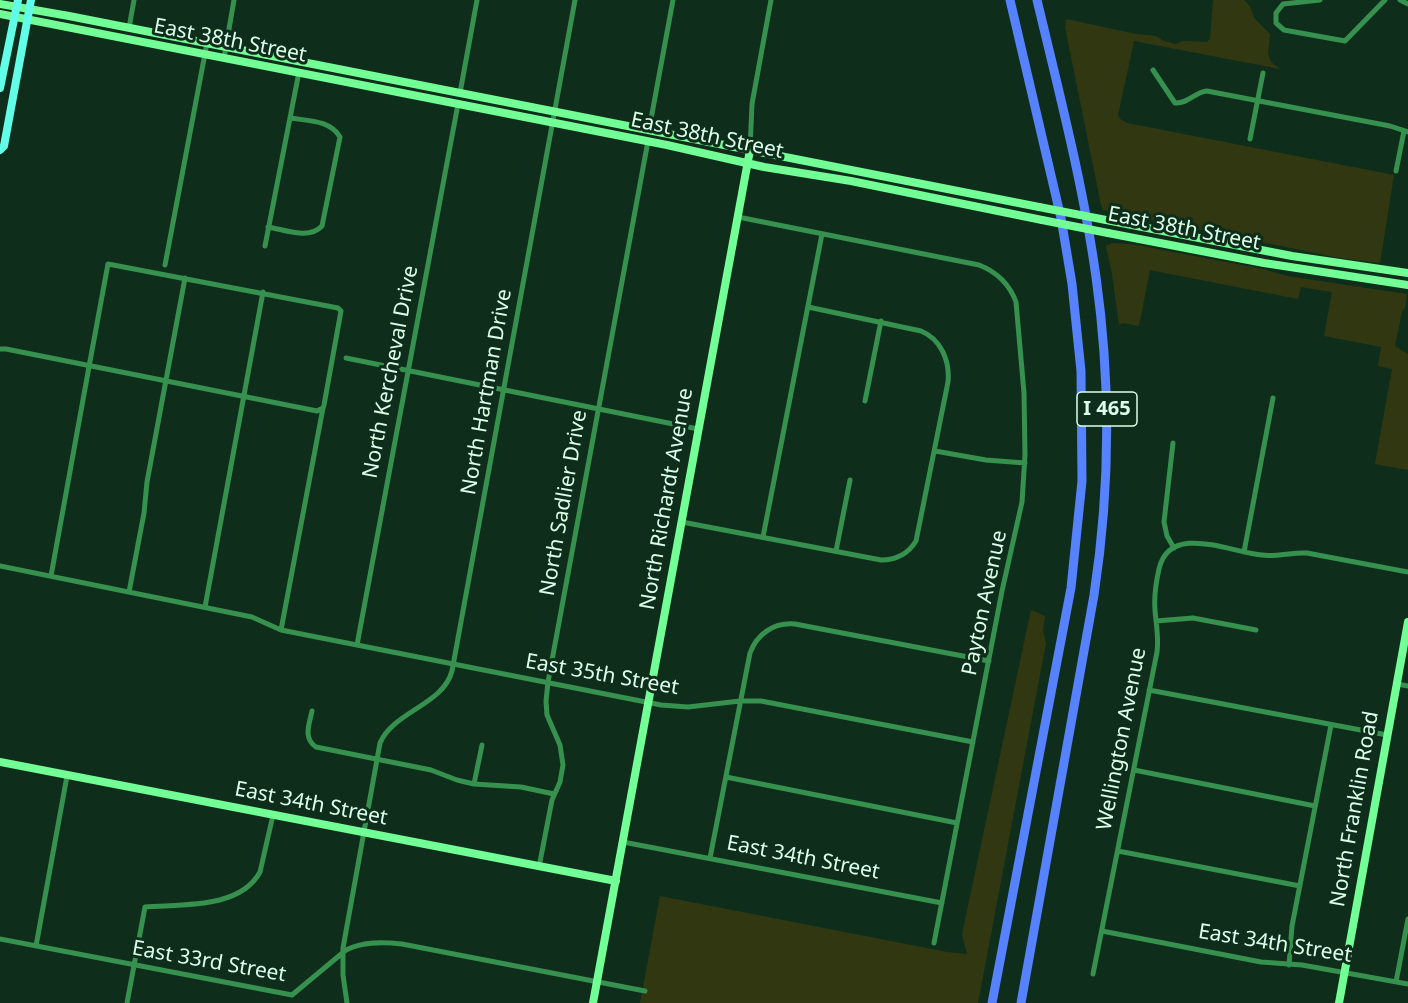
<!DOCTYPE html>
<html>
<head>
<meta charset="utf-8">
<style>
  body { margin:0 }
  canvas { display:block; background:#0f2d1b }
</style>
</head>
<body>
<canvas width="1408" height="1003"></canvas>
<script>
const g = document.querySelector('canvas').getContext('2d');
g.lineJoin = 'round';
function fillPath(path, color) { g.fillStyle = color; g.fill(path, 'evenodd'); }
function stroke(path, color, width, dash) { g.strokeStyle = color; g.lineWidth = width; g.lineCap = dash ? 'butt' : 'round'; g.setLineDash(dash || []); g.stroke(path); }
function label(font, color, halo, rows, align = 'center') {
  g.font = font + ' "Noto Sans",sans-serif'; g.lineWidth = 6; g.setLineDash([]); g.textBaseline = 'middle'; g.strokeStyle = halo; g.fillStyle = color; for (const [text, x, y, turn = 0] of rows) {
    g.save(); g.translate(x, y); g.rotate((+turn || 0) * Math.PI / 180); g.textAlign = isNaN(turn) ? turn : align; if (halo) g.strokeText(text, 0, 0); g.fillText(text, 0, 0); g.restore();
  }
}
fillPath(new Path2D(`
  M1213,0H1244L1250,6L1254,18L1270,34L1268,54L1271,62L1280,69L1134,41L1118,115L1120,119L1127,123L1394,175L1380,263L1340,258L1103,210L1101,205L1065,27L1066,19L1136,34L1156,36L1164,41L1176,44L1183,41L1207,42L1210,39Z
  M1112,243L1131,244L1263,269L1287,276L1407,294L1405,308L1402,311L1395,346L1408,354V470L1375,464L1392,369L1378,366L1381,347L1324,336L1332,292L1301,287L1298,299L1150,270L1139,326L1123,323L1119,325L1112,274L1106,246Z
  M1031,610L1045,616L1043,631L1046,643L978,1003H640L660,896L947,952L967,954L962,934Z`), '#313811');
stroke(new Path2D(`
  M1320,0L1283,4L1276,13V23L1284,30L1345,41L1385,0
  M1400,0L1408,4
  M129,28L134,0
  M224,58L234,0
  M1153,70L1175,103C1188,104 1195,92 1207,91L1390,126L1408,132
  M460,93L477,0
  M649,130L673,0
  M1250,139L1263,73
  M750,150L752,104L771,0
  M1396,171L1404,131
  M738,217L979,265C997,272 1009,283 1016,302L1024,393L1025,455L1022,502L1002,591L934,943
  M268,227C286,230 309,240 322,226L340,137C330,120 309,121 290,118
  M265,246L299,72
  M165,265L207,43
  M0,349H6L317,411L323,408L324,405L341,311L338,308L108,264C89,368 69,472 51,576
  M346,358L698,429
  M865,401L881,321
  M1173,443L1164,522L1167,536L1174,548
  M935,451L986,460L1025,463
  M682,522L881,560C897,560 908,554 916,541L948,382C950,361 941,339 921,331L808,307
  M763,537L822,234
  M836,551L850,480
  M1244,552L1273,398
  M0,566L252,617L281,630L661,705L688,707L740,701H761L973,742
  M129,592L144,513L147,482L185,278
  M205,607L263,292
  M1156,621L1193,618L1256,630
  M281,630L323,408
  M357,645L458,104
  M1397,684L1408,686
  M1149,690L1387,735
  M312,711C309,725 303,738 316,747L431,770L457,780L474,784L521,787L554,794
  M1134,770L1315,806
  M726,777L957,823
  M474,784L482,745
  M623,842L942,903
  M1118,851L1300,886
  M710,858L750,653C757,634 774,622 795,624L989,661
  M539,867L552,800L560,782L563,765L560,745L547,715L546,701L548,682L648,141
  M1102,931L1261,962L1302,965L1408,984
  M0,939L292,995L346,950C363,941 384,942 402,944L645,991
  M36,946L67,776
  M1289,965L1292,926L1331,725
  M1093,974L1157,652C1159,637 1156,624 1155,610C1154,597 1156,582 1159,569C1170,522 1232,553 1262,555C1277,557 1292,552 1307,553L1408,572
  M1396,982L1408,919
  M127,1003L145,907C182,904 240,909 260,872L273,815
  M347,1003L343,975V948L380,743C394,711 443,705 452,671L575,0`), '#36904e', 5);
stroke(new Path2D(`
  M0,4L69,16L1039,207
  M0,14L667,145L764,167L851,181L1042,220
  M1106,220L1292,256L1408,273
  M1108,233L1264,263L1408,285
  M0,762L616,881
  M593,1003L750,150
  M1339,1003L1408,622`), '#72ff96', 8);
stroke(new Path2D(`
  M0,88L18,0
  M0,150L4,146L31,0`), '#62ffe8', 8);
stroke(new Path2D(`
  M992,1003L1071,588L1082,481L1081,371L1072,284L1061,218L1010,0
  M1021,1003L1094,595C1110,490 1111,383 1096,277C1083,184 1059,92 1037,0`), '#5681ff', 9);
stroke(new Path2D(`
  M1039,207L1106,220
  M1042,220L1108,233`), '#72ff96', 8);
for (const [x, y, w] of [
  [1107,409,60]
]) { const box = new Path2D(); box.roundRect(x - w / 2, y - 17, w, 34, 4.5); g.fillStyle = '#0f2d1b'; g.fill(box); stroke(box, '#dbffe7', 1.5); }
label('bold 20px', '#dbffe7', null, [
  ["I 465",1107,409]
]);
label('21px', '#dbffe7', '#0f2d1b', [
  ["East 38th Street",230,41,11],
  ["East 38th Street",707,136,12],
  ["East 38th Street",1184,229,11],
  ["North Kercheval Drive",391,372,-79],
  ["North Hartman Drive",487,392,-80],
  ["North Richardt Avenue",667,499,-80],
  ["North Sadlier Drive",564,503,-80],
  ["Payton Avenue",985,603,-78],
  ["East 35th Street",602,675,10],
  ["Wellington Avenue",1122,739,-79],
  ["East 34th Street",311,804,11],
  ["North Franklin Road",1355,809,-80],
  ["East 34th Street",803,858,11],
  ["East 34th Street",1275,944,9],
  ["East 33rd Street",209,962,10]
]);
</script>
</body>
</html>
